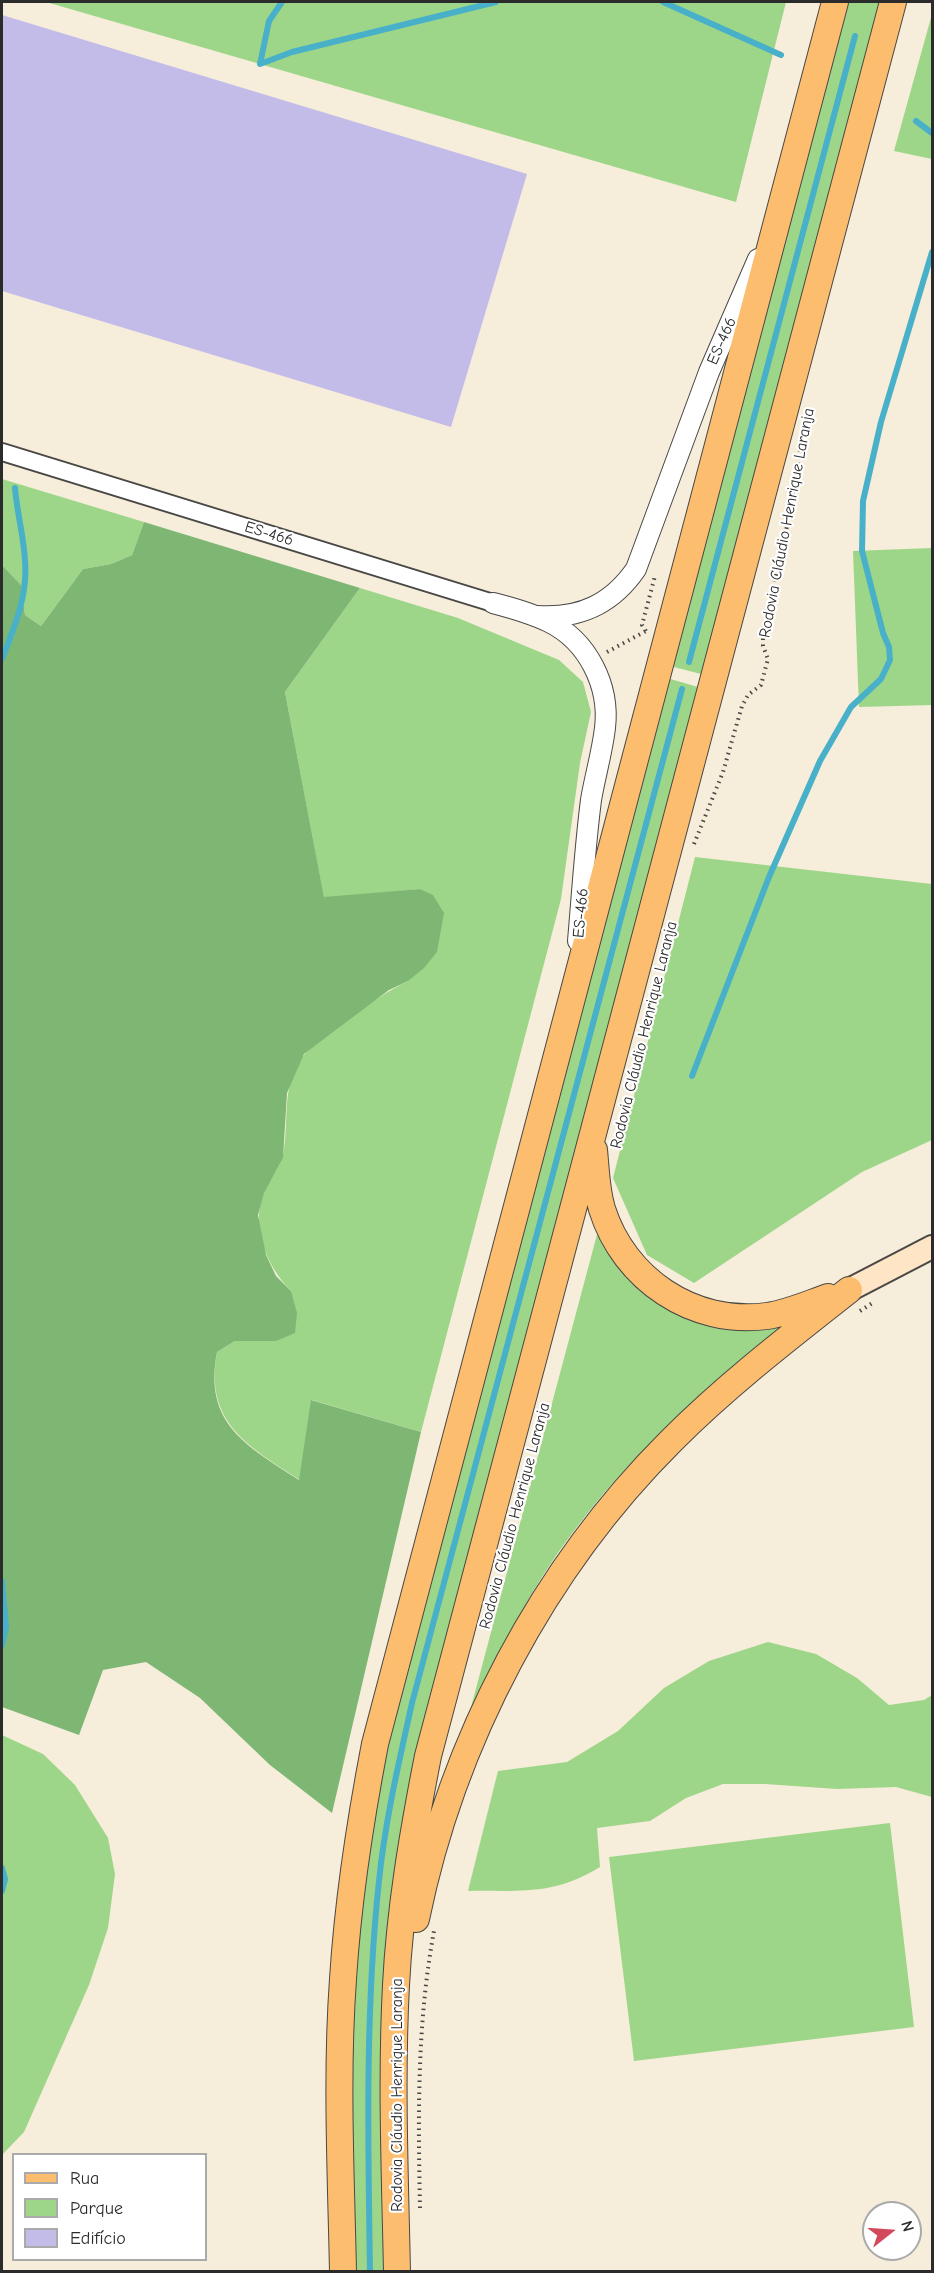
<!DOCTYPE html>
<html>
<head>
<meta charset="utf-8">
<style>
  body { margin:0 }
  #map { position:relative; width:934px; height:2273px; overflow:hidden; background:#f6eddb; font-family:"Comic Neue",sans-serif }
  canvas { display:block }
  .frame { position:absolute; inset:0; border:3px solid #2b2b2b; pointer-events:none }
  .legend { position:absolute; left:12px; top:2153px; width:195px; height:108px; box-sizing:border-box; background:#fff; border:2px solid #aaa; margin:0; padding:8px 10px; list-style:none; font-size:18px; color:#2b2b2b }
  .legend li { display:flex; align-items:center; gap:12px; height:30px }
  .legend b { width:30px; border:2px solid #aaa }
  .north { position:absolute; left:862px; top:2201px; width:60px; height:60px; box-sizing:border-box; background:#fff; border:2px solid #aaa; border-radius:50%; rotate:73deg; font-size:16px; font-weight:700; line-height:24px; text-align:center; color:#2b2b2b }
  .north::after { content:''; display:block; margin:auto; width:21px; height:27px; background:#d1495b; clip-path:polygon(50% 0,100% 100%,50% 72%,0 100%) }
</style>
</head>
<body>
<div id="map">
<canvas width="934" height="2273"></canvas>
<div class="frame"></div>
<ul class="legend">
<li><b style="height:8px;background:#fcbd6f"></b>Rua</li>
<li><b style="height:16px;background:#9dd688"></b>Parque</li>
<li><b style="height:16px;background:#c3bce9"></b>Edifício</li>
</ul>
<div class="north">N</div>
</div>
<script>
const g = document.querySelector('canvas').getContext('2d');
g.lineJoin = 'round';
function fillPath(path, color) { g.fillStyle = color; g.fill(path, 'evenodd'); }
function stroke(path, color, width, dash) { g.strokeStyle = color; g.lineWidth = width; g.lineCap = dash ? 'butt' : 'round'; g.setLineDash(dash || []); g.stroke(path); }
function label(font, color, halo, rows, align = 'center') {
  g.font = font + ' "Comic Neue",sans-serif'; g.lineWidth = 4.5; g.setLineDash([]); g.textBaseline = 'middle'; g.strokeStyle = halo; g.fillStyle = color; for (const [text, x, y, turn = 0] of rows) {
    g.save(); g.translate(x, y); g.rotate((+turn || 0) * Math.PI / 180); g.textAlign = isNaN(turn) ? turn : align; if (halo) g.strokeText(text, 0, 0); g.fillText(text, 0, 0); g.restore();
  }
}
fillPath(new Path2D(`
  M46,2H786L736,202Z
  M847,2H880L701,674L670,666Z
  M932,14V159L894,151Z
  M2,479L144,522L132,555L111,564L83,569L41,626L25,615L21,585L2,565Z
  M932,548V705L859,707L853,551Z
  M360,588L458,618L559,660L583,682L591,712L580,763L561,899L421,1432L312,1400L300,1480C248,1446 204,1423 217,1352L235,1341H276L291,1291C266,1265 250,1227 264,1192C269,1180 280,1168 283,1155C290,1121 280,1084 304,1055C310,1047 321,1041 329,1035C355,1015 379,995 408,981L421,889L324,898L285,692Z
  M667,678L698,687L416,1754L386,2271L354,2272L352,2041L358,1923L384,1747Z
  M695,857L932,884V1140L862,1172L694,1283L647,1255L613,1178Z
  M599,1227L634,1279L789,1325C682,1403 581,1500 518,1618C500,1653 485,1690 469,1726H466Z
  M768,1642L816,1654L857,1678L889,1705L924,1700L932,1695V1797L896,1787L837,1789L765,1784H723L686,1798L650,1821L597,1828L600,1867C552,1896 522,1890 468,1891L498,1771L567,1762L618,1731L664,1688L709,1661Z
  M2,1735L43,1754L75,1785L108,1838L115,1874L108,1928L89,1985L24,2132L2,2155Z
  M890,1823L914,2027L634,2061L609,1857Z`), '#9dd688');
fillPath(new Path2D(`
  M144,522L360,588L285,692L324,897L420,889L433,895L444,913L437,952L424,968L408,981L389,990L304,1054L287,1093L283,1158L264,1193L258,1215L266,1255L276,1276L291,1291L297,1313L295,1333L276,1341H235L217,1352C203,1424 247,1446 299,1480L311,1400L421,1432L332,1813L270,1765L200,1698L146,1662L103,1670L79,1735L2,1707V565L21,585L25,615L41,626L83,569L111,564L132,555Z`), '#7eb774');
stroke(new Path2D(`
  M663,2L781,55
  M260,64L292,52L496,2
  M260,64L269,21L282,2
  M916,121L932,133
  M2,659C14,628 28,596 25,561C24,537 17,513 15,488
  M689,662L855,36
  M692,1076L769,877L820,761L851,707L881,679L890,660L889,647L883,633L862,551L863,501L881,422L932,252
  M2,1581L6,1627L2,1646
  M2,1868L5,1879L2,1891
  M370,2272C368,2141 365,2011 379,1881C385,1821 399,1762 412,1703L682,689`), '#49b0c9', 6);
fillPath(new Path2D(`
  M2,15L527,174L451,427L2,291Z`), '#c3bce9');
const minor = new Path2D(`
  M2,452L493,603`);
const tertiary = new Path2D(`
  M493,603C512,608 531,613 549,622C588,641 610,686 605,728C602,753 595,776 591,800C585,847 582,894 578,941
  M537,616C580,619 612,604 636,569L709,372L758,259`);
const secondary = new Path2D(`
  M849,1290L932,1247`);
const primary = new Path2D(`
  M594,1150C596,1169 596,1189 602,1209C624,1279 693,1326 767,1316C788,1313 808,1304 828,1297
  M416,1919C452,1742 543,1568 672,1440C727,1385 788,1338 849,1290
  M343,2272C341,2174 336,2076 343,1979C348,1900 360,1822 375,1744L835,2
  M397,2272C395,2176 391,2080 396,1985C400,1908 413,1832 428,1756L893,2`);
stroke(minor, '#494845', 20);
stroke(tertiary, '#494845', 22);
stroke(secondary, '#494845', 26);
stroke(primary, '#494845', 28);
stroke(new Path2D(`
  M646,631L642,625L655,576
  M607,652L646,631
  M694,844L723,772L742,706L748,695L761,685L768,659L763,646V629L785,537L802,439
  M860,1311L874,1302
  M420,2208C418,2115 417,2023 434,1931`), '#494845', 4, [1.5, 4.5]);
stroke(minor, '#fff', 16);
stroke(tertiary, '#fff', 20);
stroke(secondary, '#fee5c5', 22);
stroke(primary, '#fcbd6f', 26);
label('16px', '#2b2b2b', '#fff', [
  ["ES-466",722,341,-66],
  ["Rodovia Cláudio Henrique Laranja",787,523,-79],
  ["ES-466",269,534,17],
  ["ES-466",581,913,-85],
  ["Rodovia Cláudio Henrique Laranja",644,1035,-76],
  ["Rodovia Cláudio Henrique Laranja",515,1516,-75],
  ["Rodovia Cláudio Henrique Laranja",397,2095,-90]
]);
</script>
</body>
</html>
